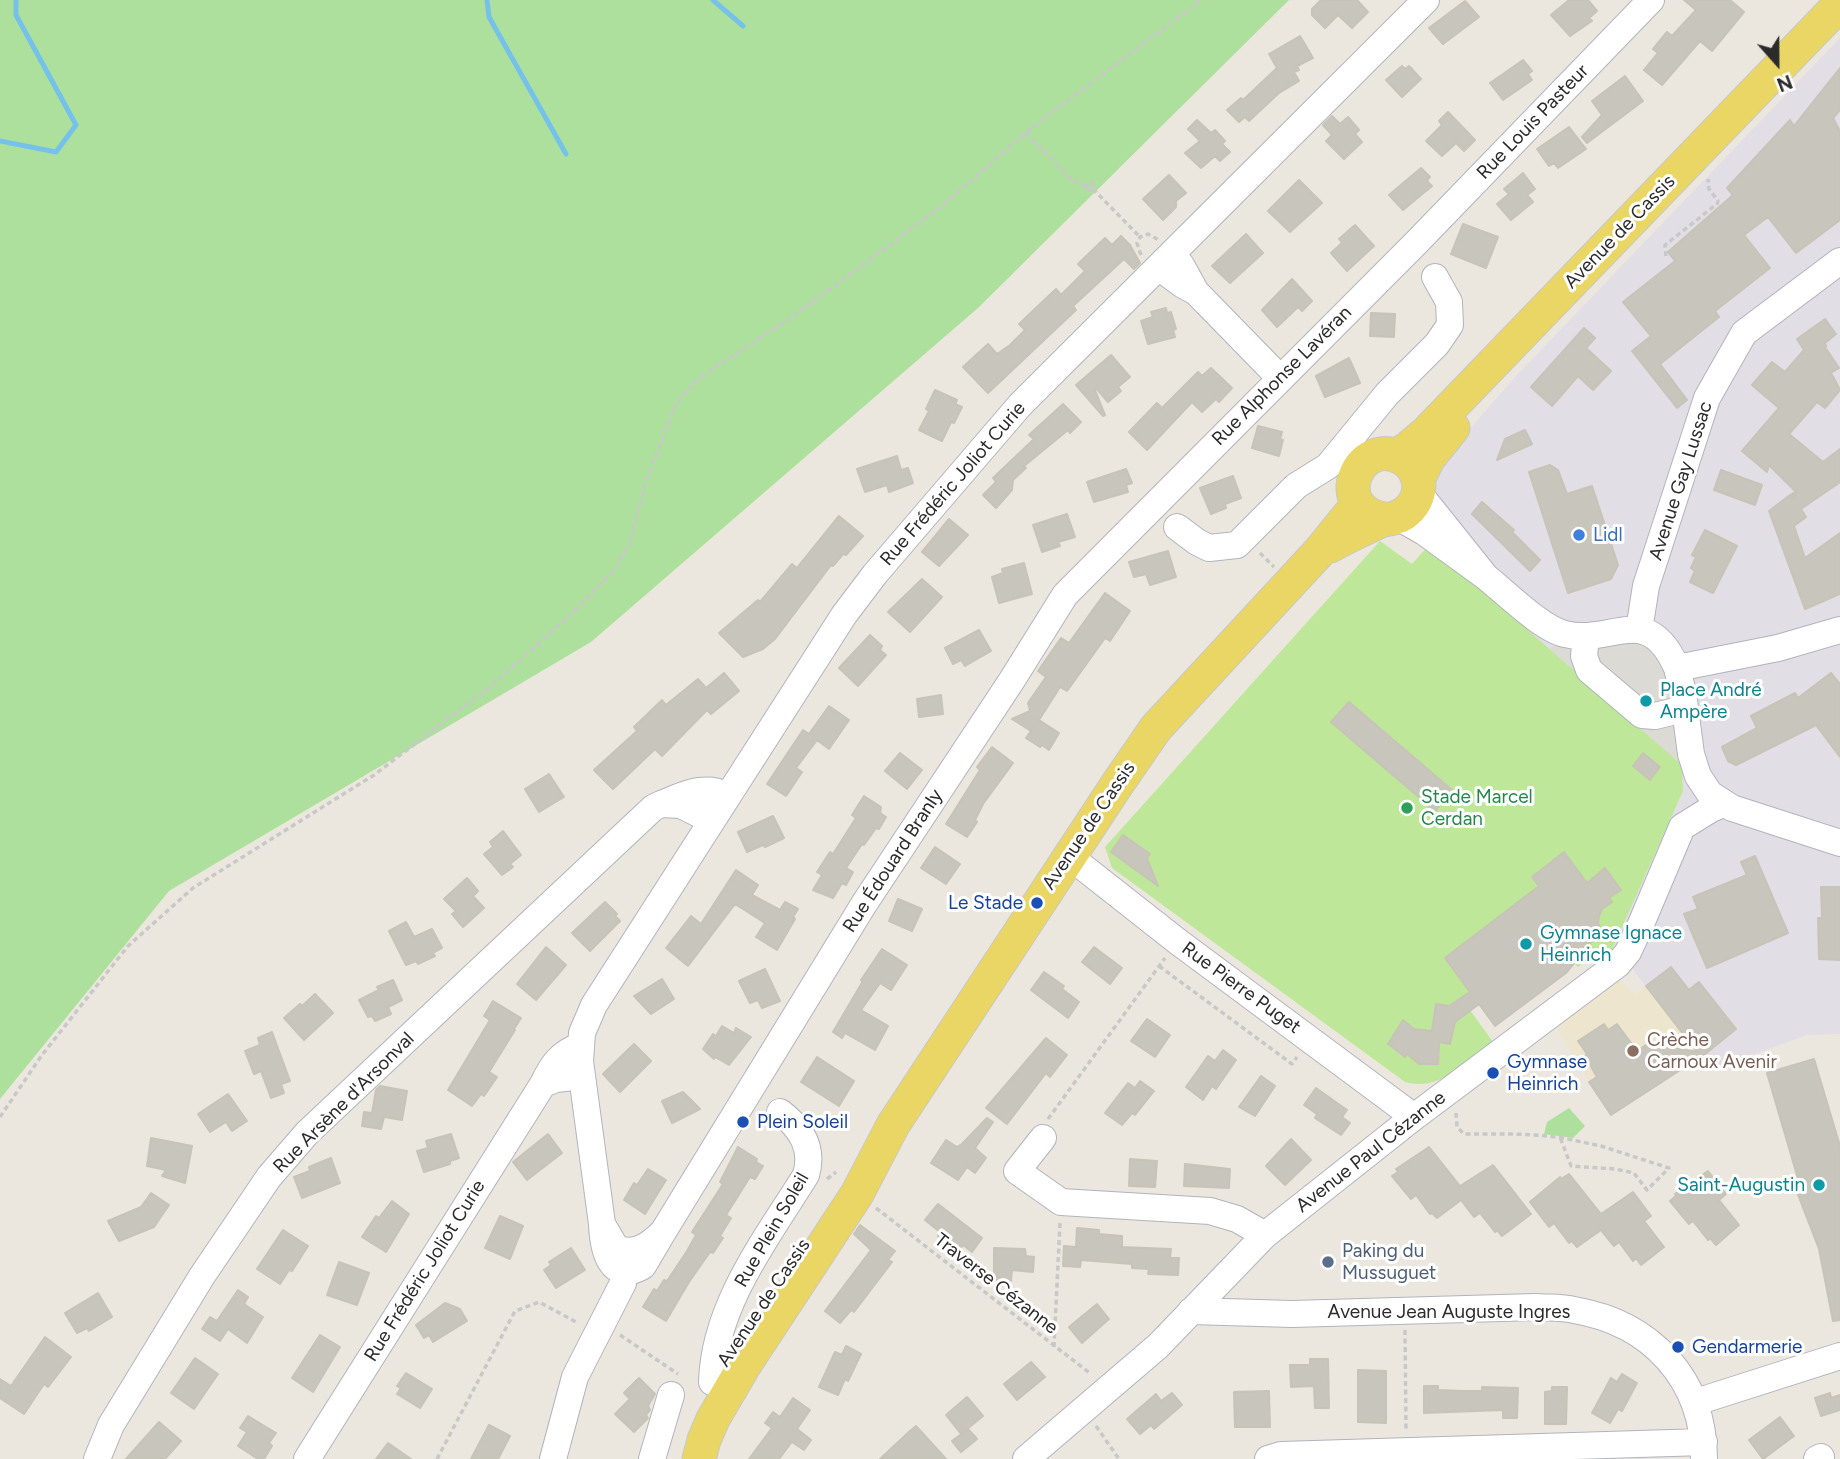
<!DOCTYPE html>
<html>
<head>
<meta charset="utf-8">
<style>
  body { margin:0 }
  #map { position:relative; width:1840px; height:1459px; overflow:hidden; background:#ece7de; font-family:Figtree,sans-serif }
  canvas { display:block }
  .north { position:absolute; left:1742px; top:28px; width:70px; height:70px; -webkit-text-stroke:5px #fff; paint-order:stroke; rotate:159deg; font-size:19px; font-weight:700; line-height:28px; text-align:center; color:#2b2b2b }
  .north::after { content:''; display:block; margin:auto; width:24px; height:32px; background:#2b2b2b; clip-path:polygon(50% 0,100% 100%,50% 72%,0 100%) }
</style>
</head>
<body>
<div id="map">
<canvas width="1840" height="1459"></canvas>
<div class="north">N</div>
</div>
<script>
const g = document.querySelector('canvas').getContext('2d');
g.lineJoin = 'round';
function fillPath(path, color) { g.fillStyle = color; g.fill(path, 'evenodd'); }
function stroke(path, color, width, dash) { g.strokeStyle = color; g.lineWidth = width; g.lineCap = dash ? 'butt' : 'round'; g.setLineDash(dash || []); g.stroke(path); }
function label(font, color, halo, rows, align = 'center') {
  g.font = font + ' Figtree,sans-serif'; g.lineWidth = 6; g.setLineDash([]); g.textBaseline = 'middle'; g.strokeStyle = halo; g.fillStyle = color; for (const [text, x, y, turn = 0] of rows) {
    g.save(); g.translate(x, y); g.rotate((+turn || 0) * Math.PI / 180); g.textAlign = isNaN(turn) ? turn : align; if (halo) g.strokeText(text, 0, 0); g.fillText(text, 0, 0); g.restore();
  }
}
fillPath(new Path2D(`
  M1840,38V1034L1807,1035L1710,1070L1614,945L1683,791L1432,546L1433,483L1446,456L1516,376Z`), '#e1dee5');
fillPath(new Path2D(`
  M1619,979L1635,994L1646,986L1701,1056L1611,1115L1556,1028Z`), '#ede5ce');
fillPath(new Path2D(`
  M0,0H1289L978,308L591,642L169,891L0,1099Z
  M1569,1108L1585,1126L1573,1138L1544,1134L1547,1122Z`), '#aee09d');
fillPath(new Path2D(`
  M1380,541L1412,564L1427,547L1432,546L1682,765L1683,791L1611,952L1604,959L1598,952L1578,967L1573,962L1601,930C1596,917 1601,910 1611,902L1609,898L1620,890L1605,869L1587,883L1532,877L1539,886L1445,958L1470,992L1456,1002L1470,1010L1493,1042C1467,1062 1440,1092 1405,1082L1112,868L1105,847Z`), '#bfe799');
fillPath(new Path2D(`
  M1620,630L1670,652L1682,765L1550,649L1565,634Z`), '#dcdad4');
stroke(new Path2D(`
  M487,0L489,17L566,154
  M713,0L743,26
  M0,141L56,152L76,125L16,15V0`), '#76c1e9', 5);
const building = new Path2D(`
  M1321,0H1357L1368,12L1352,28L1338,15L1325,28L1312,15V9Z
  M1569,0H1588L1597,11L1589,18L1592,21L1570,36L1551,15Z
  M1684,0H1730L1744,12L1712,51L1700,41L1662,85L1644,70L1658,53L1653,49L1667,32L1672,36L1696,10Z
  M1465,1L1479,17L1443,44L1429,28Z
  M1300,36L1313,58L1297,66L1299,70L1294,72L1299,81L1279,93L1249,121L1245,117L1239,122L1227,110L1241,98L1243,100L1277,68L1269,54Z
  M1523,60L1532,71L1528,74L1532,80L1503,100L1490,83Z
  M1402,66L1405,69L1409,66L1421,79L1402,97L1386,80Z
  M1840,68V110L1833,118L1840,131V220L1796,253L1768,217L1744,235L1770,268L1715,311L1719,317L1660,364L1687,400L1677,408L1632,351L1651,336L1623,302L1675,261L1668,252L1733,195L1727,188L1790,120L1794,126Z
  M1625,76L1643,101L1587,143L1582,137L1602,115L1592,101Z
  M1448,112L1475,140L1464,151L1456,143L1442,156L1426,141L1442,125L1439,121Z
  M1332,116L1340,124L1348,117L1359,130L1355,134L1362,142L1344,159L1326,141L1332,135L1323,125Z
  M1197,120L1211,133L1215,130L1225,141L1222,144L1230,152L1220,161L1215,156L1201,168L1185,153L1200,141L1188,129Z
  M1569,127L1586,149L1558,168L1554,163L1549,166L1537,149Z
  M1421,168L1430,177L1427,181L1432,186L1403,210L1389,195Z
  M1523,173L1535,189L1527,195L1533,202L1511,220L1497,204L1509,194L1504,189Z
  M1169,175L1186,193L1176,201V207L1163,220L1143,199Z
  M1299,180L1322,203L1290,232L1268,211Z
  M1463,224L1498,237L1486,268L1451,254Z
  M1355,225L1374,246L1347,271L1331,253L1342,243L1339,239Z
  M1246,234L1263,253L1230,283L1212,266Z
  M1121,236L1130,245L1140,263L1134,269L1124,259L1073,306L1076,310L988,393L963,367L988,344L997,354L1010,345L1025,330L1019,324L1056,289L1061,295L1085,271L1078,264L1105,238L1112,245Z
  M1292,279L1312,301L1302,311L1298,307L1277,327L1262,310Z
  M1166,308L1167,313L1171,312L1176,329L1173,330L1175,337L1148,344L1141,321L1153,317L1151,312Z
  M1371,313L1395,314L1394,337L1370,336Z
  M1825,319L1836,334L1825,343L1826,346L1825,347L1839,368L1831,373L1840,390L1825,408L1817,402L1789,434L1823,462L1840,449V482L1801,509L1806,517L1794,526L1805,558L1840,533V594L1805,609L1769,511L1790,495L1796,497L1792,494L1796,492L1769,465L1767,472L1742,451L1779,408L1752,385L1772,362L1785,372L1804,350L1797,339Z
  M1584,328L1595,338L1586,348L1611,371L1593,390L1578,376L1552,406L1531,387Z
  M1111,355L1130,377L1118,387L1121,391L1108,402L1096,388L1095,390L1105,415L1103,416L1076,385Z
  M1349,358L1360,383L1325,397L1316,376Z
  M1211,368L1232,388L1219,402L1216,399L1202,412L1192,402L1147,450L1129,432L1157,403L1162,408L1198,372L1202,376Z
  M935,390L957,400L955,404L962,407L954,423L951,422L942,441L919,430L929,411L926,409Z
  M1063,404L1081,422L1070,433L1068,430L1024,466L1026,468L1013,480L1012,490L996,508L983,495L996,482L993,478L1034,439L1029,435Z
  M1258,426L1282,432L1280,439L1283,440L1279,456L1252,448Z
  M1525,430L1532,444L1497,460L1505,439Z
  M897,456L901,470L908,468L913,483L889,492L887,485L865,492L857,469Z
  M1550,465L1558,470L1567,494L1592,486L1618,565L1611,579L1568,593L1529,472Z
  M1126,469L1132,483L1126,485L1128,492L1094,502L1087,482Z
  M1721,470L1762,485L1755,505L1714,490Z
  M1233,476L1241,498L1225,504L1226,508L1211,514L1200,488Z
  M1482,502L1514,530L1512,532L1540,560L1530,571L1472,514Z
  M1067,514L1075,537L1058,542L1060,546L1042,552L1033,525Z
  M839,516L863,536L846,555L843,554L833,566L831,565L775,639L763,649L743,657L719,633L758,600L760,602L792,564L797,568Z
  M949,519L968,535L939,566L922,552Z
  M1705,530L1737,546L1713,593L1690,582L1695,571L1691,568L1696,557L1692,555Z
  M1168,551L1176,577L1150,585L1146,574L1134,577L1129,562Z
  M1024,563L1032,594L999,603L992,577L1003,573L1002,569Z
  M922,579L942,597L910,632L888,612Z
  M1105,593L1130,611L1110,641L1105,638L1067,691L1060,687L1039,720L1059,733L1049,750L1042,745L1040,747L1026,738L1031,731L1012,719L1030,711L1028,703L1046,677L1038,671L1061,638L1069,643Z
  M979,630L991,651L965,666L961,660L953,664L945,648Z
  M870,635L882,646L880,650L886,655L858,686L839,668Z
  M724,673L739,691L711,714L707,710L662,756L655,749L613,789L594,770L637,731L634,727L662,700L666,705L698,679L706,688Z
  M1831,673L1840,684V757L1816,725L1736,765L1728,761L1722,747L1757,728L1751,716L1795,693L1798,698Z
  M941,695L943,714L919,717L917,699Z
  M1349,702L1452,790L1435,811L1331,722Z
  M829,706L849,720L829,749L817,740L796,768L802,772L786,796L767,784L803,730L809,734Z
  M992,747L1013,763L983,804L975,820L977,822L967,837L946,824L980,770L977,767Z
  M900,753L922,770L907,789L885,771Z
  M1643,753L1660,767L1650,780L1633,766Z
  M549,774L564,797L539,812L525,789Z
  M864,796L881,807L880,813L886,817L879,829L876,828L864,845L862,844L846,868L853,872L846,885L842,883L833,898L813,890L822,875L817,872L830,852L833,854L856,818L852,815Z
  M773,816L784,838L765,847L763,845L747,852L738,832Z
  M503,831L521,855L510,864L513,867L502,875L484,854L493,847L490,842Z
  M1123,835L1150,854L1147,858L1158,886L1111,852Z
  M935,847L960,864L946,884L921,868Z
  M1564,852L1587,883L1605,868L1621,890L1609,898L1612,902L1602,909L1599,916L1598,923L1601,930L1566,973L1495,1026L1479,1004L1455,1022L1450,1044L1439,1042L1438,1064H1419L1407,1054L1405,1057L1388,1044L1403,1020L1414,1029L1432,1031L1436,1004L1449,1006L1470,992L1445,958L1539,886L1532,877Z
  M1755,856L1788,933L1707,968L1684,914L1698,909L1693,897L1747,875L1741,862Z
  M736,870L758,885L752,895L780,910L785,902L798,909L793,917L795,919L777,950L756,937L765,923L735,904L688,966L666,948L691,916L701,924Z
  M467,878L478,891L473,896L484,908L463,927L452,914L456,911L444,899Z
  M1821,887H1840V960L1819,959L1818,918H1822Z
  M898,899L922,909L912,931L889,921Z
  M605,902L617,914L615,916L620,921L590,951L572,933Z
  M406,922L414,937L432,929L442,948L433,953L435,956L418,964L416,961L406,965L389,931Z
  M546,947L566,965L536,1000L517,984Z
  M1094,947L1122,968L1110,984L1082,962Z
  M882,949L907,965L891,990L880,983L861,1010L888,1026L875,1050L845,1033L842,1038L833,1032L863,981L861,980Z
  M1671,967L1689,990L1699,982L1736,1029L1705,1054L1611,1115L1589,1082L1597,1077L1585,1056L1587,1054L1578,1041L1604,1024L1608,1030L1617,1024L1637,1051L1649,1043L1697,1052L1646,986Z
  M765,969L780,1001L762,1008L758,1000L750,1003L739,981Z
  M1044,972L1064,986L1062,989L1079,1002L1068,1018L1031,990Z
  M662,979L674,999L651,1014L634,996Z
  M393,980L402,1000L388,1007L391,1014L375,1021L372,1016L368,1017L359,1000L379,990L377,987Z
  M315,994L333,1013L304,1040L284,1018L300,1004L302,1006Z
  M493,1001L521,1018L514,1029L515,1030L489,1072L497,1077L484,1096L481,1094L472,1106L448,1090L490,1020L484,1016Z
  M1147,1019L1170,1035L1155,1057L1131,1041Z
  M722,1026L734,1033L736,1028L751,1037L729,1065L715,1057L714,1059L703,1049L713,1034L716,1036Z
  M272,1032L290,1081L281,1084L284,1093L271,1098L261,1071L254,1074L245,1051L260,1045L258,1038Z
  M1046,1038L1067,1055L1050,1077L1046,1073L1007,1124L986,1108Z
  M634,1044L651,1061L620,1092L603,1074Z
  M1223,1050L1236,1060L1216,1089L1212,1086L1203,1100L1186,1087L1208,1056L1215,1061Z
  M817,1057L854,1081L839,1106L801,1082Z
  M1814,1059L1840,1146V1320L1833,1321L1819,1249L1795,1187L1799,1182L1767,1073Z
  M1261,1076L1275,1086L1255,1116L1239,1107Z
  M1140,1081L1154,1091L1135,1115L1132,1113L1122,1125L1105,1113L1128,1083L1135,1088Z
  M380,1086L407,1091L402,1120L384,1117L381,1129L362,1126L364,1112L372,1113L376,1090Z
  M1316,1088L1347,1110L1342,1117L1350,1123L1341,1135L1315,1118L1317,1114L1304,1105Z
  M683,1092L700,1109L672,1123L662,1101Z
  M228,1094L247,1121L232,1131L226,1122L210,1132L198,1114Z
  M987,1118L993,1122L975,1148L986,1158L975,1173L967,1167L958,1180L931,1163L946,1140L957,1147L961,1145Z
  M451,1134L459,1158L450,1161V1164L424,1172L417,1151L428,1148L426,1141Z
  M548,1134L562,1153L527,1180L513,1162Z
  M151,1138L192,1146L185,1183L162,1176L166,1170L147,1166Z
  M1291,1139L1311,1160L1285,1185L1266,1166Z
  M738,1147L757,1159L756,1162L763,1166L755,1179L750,1177L726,1215L731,1218L720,1236L723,1238L713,1253L710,1252L689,1282L666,1321L643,1307L654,1289L657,1291L664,1280L667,1281L687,1251L696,1235L692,1232L723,1184L720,1182Z
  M1429,1147L1460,1186L1493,1165L1531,1214L1502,1236L1497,1230L1495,1232L1480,1213L1474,1217L1461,1200L1437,1218L1432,1213L1430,1214L1416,1195L1411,1199L1392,1176L1398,1172L1396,1169Z
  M331,1158L340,1183L302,1198L294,1177L310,1171L309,1167Z
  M1130,1159L1157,1161L1155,1187L1129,1186Z
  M1185,1164L1230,1169L1229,1188L1184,1186Z
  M648,1169L666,1180L645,1214L624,1200L634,1183L637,1185Z
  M1708,1171L1726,1194L1719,1200L1739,1225L1716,1245L1710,1238L1708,1240L1693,1221L1689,1224L1670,1201L1676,1196L1675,1194Z
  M1569,1174L1601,1214L1633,1192L1651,1216L1644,1221L1664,1247L1641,1265L1636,1258L1633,1261L1619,1242L1614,1246L1601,1230L1577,1247L1572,1241L1569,1243L1554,1223L1549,1227L1530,1202L1560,1177L1561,1179Z
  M151,1193L169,1205L154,1227L119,1241L108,1221L141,1207Z
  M392,1201L409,1214L386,1252L362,1237L376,1216L379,1218Z
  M938,1204L982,1238L972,1252L963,1245L958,1252L938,1236L940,1232L925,1220Z
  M500,1216L523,1226L510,1259L485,1248Z
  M860,1225L895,1251L888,1260L892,1262L854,1312L851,1310L840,1323L825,1311L871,1250L854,1234Z
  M1077,1228L1099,1230V1234L1122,1236V1247L1171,1249L1170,1258H1179L1178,1275L1148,1274L1149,1269L1132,1268V1264L1081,1260L1080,1267L1063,1266L1064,1246L1076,1247Z
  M283,1230L308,1246L292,1271L289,1270L280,1284L257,1269Z
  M571,1248L585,1270L556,1288L544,1270L551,1265L549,1262Z
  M994,1248L1025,1249L1026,1256L1034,1257L1033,1272L1012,1270L1011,1281L994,1280Z
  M339,1262L369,1273L357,1305L327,1295Z
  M238,1290L248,1297L244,1304L263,1317L247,1343L228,1329L220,1341L202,1329L210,1317L217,1321Z
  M98,1293L112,1317L89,1331L87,1328L77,1333L65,1313Z
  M445,1303L460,1309L467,1321L433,1342L429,1335L424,1338L416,1325Z
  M1097,1304L1109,1319L1082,1343L1069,1327Z
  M320,1335L340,1347L313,1392L292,1378Z
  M45,1337L71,1357L48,1387L44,1384L24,1414L0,1398V1379L11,1386Z
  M846,1346L861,1354L848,1381L845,1379L838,1395L819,1387L835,1352L842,1355Z
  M195,1358L218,1374L194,1409L171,1393Z
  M1310,1359H1328L1329,1408H1315L1314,1386L1291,1387L1290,1365H1310Z
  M1031,1362L1045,1377L1017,1400L1004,1384Z
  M1358,1370L1386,1371V1423L1358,1422Z
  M406,1373L432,1389L420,1408L397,1394L401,1388L397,1386Z
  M1622,1374L1637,1383L1622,1411L1618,1409L1610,1423L1592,1413L1611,1378L1617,1382Z
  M639,1378L655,1394L648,1406L650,1410L646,1415L648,1418L634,1432L615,1414L630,1399L624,1393Z
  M1424,1386H1438V1390L1463,1391H1482V1387L1518,1388L1517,1418H1503V1410L1424,1413Z
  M1552,1387H1567L1566,1424H1545V1392L1552,1391Z
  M1269,1391L1270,1427H1235L1234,1392Z
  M1172,1393L1182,1405L1154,1429L1151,1425L1140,1434L1127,1419L1156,1394L1161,1401Z
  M1830,1393L1831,1398L1840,1395V1410L1821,1416L1815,1398Z
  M967,1397L983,1416L961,1434L946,1415Z
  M793,1398L810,1410L797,1429L811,1440L804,1450L789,1440L791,1443L779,1459H749L772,1428L765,1423L773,1412L780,1417Z
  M248,1416L276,1433L269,1443L272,1446L264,1459H258L238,1446L247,1432L240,1428Z
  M1780,1417L1794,1436L1763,1459L1749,1440Z
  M159,1422L181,1441L165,1459H126Z
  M489,1425L510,1436L498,1459H471Z
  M916,1426L946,1459H880L910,1431Z
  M968,1429L977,1439L961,1452L952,1441Z
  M388,1443L411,1459H376Z`);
fillPath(building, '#c8c5bc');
stroke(building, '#c7c3b7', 2);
const minor = new Path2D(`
  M1160,268L1183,285L1196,292L1181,265L1172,256
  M1196,292L1279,377
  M1398,517L1424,532L1486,577L1418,492
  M1177,527L1197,542L1209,548L1237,545L1296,486L1328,466L1387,394L1437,344L1450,325L1449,302L1435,277
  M1486,577C1505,592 1542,629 1565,634C1611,646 1647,600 1677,668L1778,648L1840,630
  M1639,630L1646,586L1707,398L1744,333L1840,261
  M1586,636L1584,656L1589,670L1642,715L1655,716L1684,709
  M1677,668L1683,693L1691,754L1698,776L1710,794L1732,808L1840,843
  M711,820L681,805L661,804C684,795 703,784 727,795
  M1069,856L1177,941L1414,1117
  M580,1046C560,1053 552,1065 543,1084L556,1079L582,1076
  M1043,1138L1017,1171L1061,1202L1210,1211L1237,1219L1265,1235
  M602,1224L580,1061L582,1033L594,1005L844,615L875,574L1020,405L1426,0
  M602,1224L616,1248C635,1256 650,1245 663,1232L643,1266C610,1285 603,1249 602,1224Z
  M663,1232L864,904L1012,680L1065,595L1415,244L1651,0
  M1191,1311L1292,1314L1536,1307C1549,1308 1562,1307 1574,1310C1651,1323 1704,1379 1704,1459
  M712,1382C714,1305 767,1238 806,1175C814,1148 801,1128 780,1112
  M1696,1402L1840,1356
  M97,1459L111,1425L202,1276L269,1177L307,1133L653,808L661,804
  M307,1459L543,1084
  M553,1459L575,1377L623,1283L629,1252
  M652,1459L671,1395
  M1026,1459L1158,1346L1265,1235L1414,1117L1618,964L1628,952L1641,924L1682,827L1711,809L1723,804
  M1268,1459L1281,1455L1704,1442
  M1817,1459L1821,1457`);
const major = new Path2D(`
  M1396,455L1407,449L1428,431L1840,4
  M1418,480L1428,459L1453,428
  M1330,546C1346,537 1362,530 1378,522C1384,519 1388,520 1394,518C1410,514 1422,497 1418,480C1416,471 1411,464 1403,459C1360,433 1326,508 1384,519
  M699,1459L704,1440L713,1419L744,1366L857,1194L893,1125L1118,783L1156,728L1319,552L1358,504`);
stroke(minor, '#b1b3be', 28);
stroke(major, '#c8c8c8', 35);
stroke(new Path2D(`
  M1026,133L1071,179L1087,187
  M1092,182L1094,187L1091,191L1085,189Z
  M1093,189L1140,237
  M1141,255L1137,243L1140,237L1148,234L1159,240
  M1666,256L1665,245L1717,204L1718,201L1709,189L1708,179
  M1260,553L1274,567
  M1159,966L1292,1064L1297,1057
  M1456,1113L1457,1127L1464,1134C1497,1134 1530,1133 1563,1138L1601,1146L1669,1168L1647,1190L1634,1173L1615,1169L1571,1166L1560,1137
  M0,1117L42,1055L128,946L193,888L374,775L491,686L565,620L613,572L630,543L646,481L677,402L699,378L789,319L894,242L949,200L1029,130L1201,0
  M1048,1119L1165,958
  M827,1179L836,1172
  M876,1208L1091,1374
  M1405,1330L1406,1431
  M620,1335L678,1374
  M1054,1347L1060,1223
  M1096,1426L1119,1459
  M437,1459L515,1311L539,1302L578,1323`), '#c8c8c8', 3.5, [5, 3.5]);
stroke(minor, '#fff', 26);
stroke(major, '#ead665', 33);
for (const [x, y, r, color] of [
  [1579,535,7,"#3f7fe0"],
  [1646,701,7,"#0f9aa8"],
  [1407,808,7,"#2e9e5b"],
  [1037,903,7,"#1a4fb4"],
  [1526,944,7,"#0f9aa8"],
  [1633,1051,7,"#8d6e63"],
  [1493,1073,7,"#1a4fb4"],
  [743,1122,7,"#1a4fb4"],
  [1819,1185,7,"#0f9aa8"],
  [1328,1262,7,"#5c6f8a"],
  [1678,1347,7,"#1a4fb4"]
]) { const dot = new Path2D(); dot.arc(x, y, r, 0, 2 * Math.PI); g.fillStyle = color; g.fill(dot); stroke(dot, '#fff', 2.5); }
label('19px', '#2b2b2b', '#fff', [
  ["Rue Louis Pasteur",1533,122,-46],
  ["Avenue de Cassis",1620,232,-46],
  ["Rue Alphonse Lavéran",1282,376,-45],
  ["Avenue Gay Lussac",1681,481,-72],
  ["Rue Frédéric Joliot Curie",953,484,-49],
  ["Avenue de Cassis",1089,826,-56],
  ["Rue Édouard Branly",893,861,-57],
  ["Rue Pierre Puget",1241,988,36],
  ["Rue Arsène d'Arsonval",344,1103,-45],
  ["Avenue Paul Cézanne",1371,1152,-38],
  ["Rue Plein Soleil",772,1230,-60],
  ["Rue Frédéric Joliot Curie",425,1271,-58],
  ["Traverse Cézanne",996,1284,38],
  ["Avenue de Cassis",764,1303,-56],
  ["Avenue Jean Auguste Ingres",1449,1312]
]);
label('19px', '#366cbe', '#fff', [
  ["Lidl",1593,535]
], 'left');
label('19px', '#0d838f', '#fff', [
  ["Place André",1660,690],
  ["Ampère",1660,712],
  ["Gymnase Ignace",1540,933],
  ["Heinrich",1540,955],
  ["Saint-Augustin",1805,1185,"right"]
], 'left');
label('19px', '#27864d', '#fff', [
  ["Stade Marcel",1421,797],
  ["Cerdan",1421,819]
], 'left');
label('19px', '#164399', '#fff', [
  ["Le Stade",1023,903,"right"],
  ["Gymnase",1507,1062],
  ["Heinrich",1507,1084],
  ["Plein Soleil",757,1122],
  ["Gendarmerie",1692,1347]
], 'left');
label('19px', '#785e54', '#fff', [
  ["Crèche",1647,1040],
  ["Carnoux Avenir",1647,1062]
], 'left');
label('19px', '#4e5e75', '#fff', [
  ["Paking du",1342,1251],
  ["Mussuguet",1342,1273]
], 'left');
</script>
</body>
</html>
